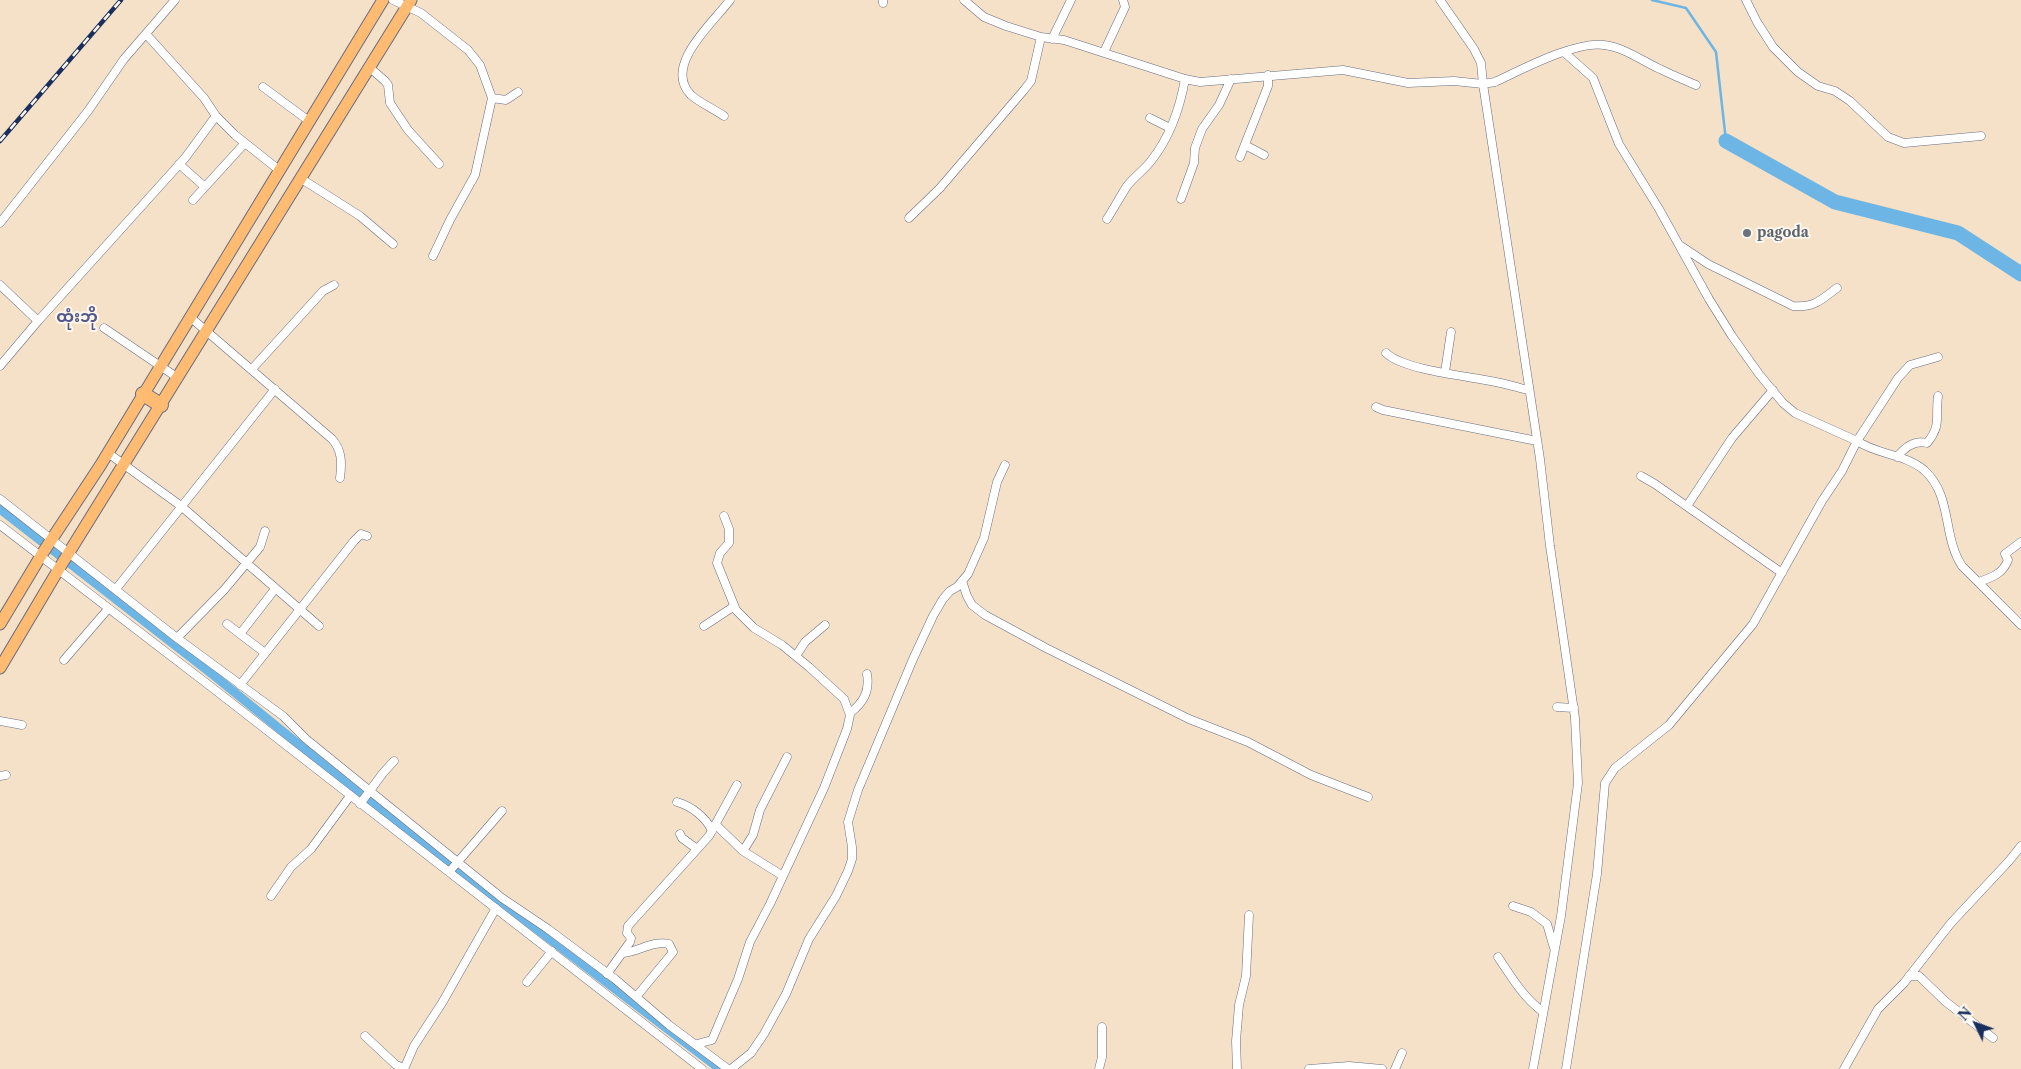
<!DOCTYPE html>
<html>
<head>
<meta charset="utf-8">
<style>
  body { margin:0 }
  #map { position:relative; width:2021px; height:1069px; overflow:hidden; background:#f5e1c7; font-family:"Libre Caslon Text",serif }
  canvas { display:block }
  .north { position:absolute; left:1951px; top:999px; width:50px; height:50px; -webkit-text-stroke:4px #fbf7ec; paint-order:stroke; rotate:312deg; font-size:14px; font-weight:700; line-height:20px; text-align:center; color:#1b2f5e }
  .north::after { content:''; display:block; margin:auto; width:18px; height:22px; background:#1b2f5e; clip-path:polygon(50% 0,100% 100%,50% 72%,0 100%) }
</style>
</head>
<body>
<div id="map">
<canvas width="2021" height="1069"></canvas>
<div class="north">N</div>
</div>
<script>
const g = document.querySelector('canvas').getContext('2d');
g.lineJoin = 'round';
function stroke(path, color, width, dash) { g.strokeStyle = color; g.lineWidth = width; g.lineCap = dash ? 'butt' : 'round'; g.setLineDash(dash || []); g.stroke(path); }
function label(font, color, halo, rows, align = 'center') {
  g.font = font + ' "Libre Caslon Text","Noto Sans Myanmar",serif'; g.lineWidth = 4; g.setLineDash([]); g.textBaseline = 'middle'; g.strokeStyle = halo; g.fillStyle = color; for (const [text, x, y, turn = 0] of rows) {
    g.save(); g.translate(x, y); g.rotate((+turn || 0) * Math.PI / 180); g.textAlign = isNaN(turn) ? turn : align; if (halo) g.strokeText(text, 0, 0); g.fillText(text, 0, 0); g.restore();
  }
}
stroke(new Path2D(`
  M1652,0L1686,8L1716,52L1726,141`), '#6db5e4', 2.5);
stroke(new Path2D(`
  M0,509L212,674L355,790L720,1069`), '#6db5e4', 9);
stroke(new Path2D(`
  M1726,141L1835,202L1958,233L2021,274`), '#6db5e4', 15);
const street = new Path2D(`
  M393,0L421,13L468,50L480,65L492,98L475,175L450,220L433,256
  M883,0V3
  M964,0L984,17L1006,26L1041,37L1064,40L1185,79L1200,82L1343,70L1408,83L1454,81L1483,84L1495,82C1521,70 1575,41 1604,45C1624,47 1642,61 1660,69C1672,75 1684,80 1696,85
  M1440,0L1474,49L1481,63L1483,84L1540,459L1550,546L1575,718L1578,783L1561,916L1533,1069
  M1746,0L1757,22L1773,47L1798,72L1818,86L1835,91L1850,101L1888,137L1904,143L1981,136
  M146,34L204,98L216,116L235,135L279,170
  M1052,39L1071,0
  M1104,52L1125,7L1123,0
  M1565,53L1593,78L1619,144L1659,209L1709,299L1732,336L1759,374L1783,403L1795,413L1857,441L1898,378L1910,365L1938,357
  M369,67L385,81L388,85L390,103L408,130L439,164
  M263,87L309,121
  M492,98L506,100L518,92
  M724,116C714,109 700,103 691,95C662,66 714,22 730,0
  M1150,118L1170,128
  M1245,145L1264,155
  M1240,157L1268,86V75
  M179,164L205,187
  M300,178L360,216L393,244
  M1181,199L1194,163L1195,148L1202,129L1219,105L1231,79
  M193,200L245,143
  M909,218L940,188L1024,90L1031,81L1041,37
  M1107,219C1114,208 1120,197 1127,186C1134,177 1144,170 1151,161C1170,137 1180,108 1185,79
  M0,223L88,111L124,59L175,0
  M1681,246L1708,264L1793,306C1814,308 1821,300 1837,288
  M0,285L38,321
  M190,317L332,439C342,450 342,463 340,478
  M104,328L178,378
  M1386,353C1404,370 1465,376 1491,381C1503,383 1516,387 1528,390
  M0,366L38,321L185,158L216,116
  M252,369L323,291L334,285
  M1445,372L1451,332
  M1376,407L1383,410L1537,441
  M108,453L181,506L319,626
  M1897,457C1905,447 1915,440 1927,443C1942,425 1935,417 1938,396
  M1641,476L1655,484L1782,573
  M0,499L177,638L283,716L306,739L502,898L548,929L615,979L669,1025L728,1069
  M1687,506L1732,438L1773,390
  M0,525L210,686L702,1069
  M962,581L967,596L972,605L985,615L1046,648L1189,719L1248,742L1311,775L1368,797
  M1978,582C1991,578 2003,574 2008,560L2005,554L2021,542
  M116,589L275,389
  M227,624L265,653
  M704,626L733,607
  M240,634L275,589
  M177,638L224,590L260,547L265,531
  M796,656L805,642L825,625
  M64,660L108,609
  M240,685L354,541L361,534L367,536
  M1557,707L1574,708
  M850,713C863,703 870,692 867,674
  M0,721L22,725
  M0,776L6,775
  M677,802C691,806 706,817 712,831
  M360,804L383,773L394,761
  M716,825L743,851L783,876
  M680,834L682,838L697,849
  M743,851L753,835L760,810L787,757
  M449,872L502,811
  M271,896L291,867L311,849L350,796
  M1513,906L1531,912L1547,924L1554,948
  M623,953C638,952 653,940 669,944L673,952L669,957L636,997
  M1498,957C1512,978 1523,997 1543,1012
  M607,974L630,942L631,938L627,933L628,926L709,836L737,785
  M1909,976H1919L1946,1002L1993,1038
  M527,982L552,951
  M365,1036L396,1065L404,1068
  M697,1044L712,1040L738,979L750,942L770,904L824,788L847,729L850,715L844,699L809,667L782,645L754,628L736,610L717,563L720,553L729,543V529L724,516
  M404,1069L414,1046L442,1003L496,908
  M731,1069L751,1053L764,1034L786,994L809,939L836,896L848,871L852,859V847L848,822L858,790L913,659L933,616L943,599L950,591L957,587L968,574L984,538L997,482L1005,465
  M1099,1069L1102,1057V1027
  M1237,1069L1236,1041L1239,1005L1246,976L1249,915
  M1309,1069L1349,1066L1382,1069
  M1395,1069L1402,1053
  M1566,1069L1597,874L1605,783L1615,768L1669,725L1753,624L1822,501L1842,471L1857,441C1878,455 1905,454 1924,470C1953,496 1942,536 1962,566L2021,625
  M1844,1069L1878,1009L1904,983L1951,923L2009,861L2021,846`);
const primary = new Path2D(`
  M0,624L42,554L100,466L383,0
  M0,668L60,567L411,0`);
const highway = new Path2D(`
  M143,394L161,405`);
stroke(street, '#676d83', 9);
stroke(primary, '#676d83', 13);
stroke(highway, '#676d83', 16);
stroke(street, '#fff', 8);
stroke(primary, '#febb71', 11);
stroke(highway, '#febb71', 14);
const rail = new Path2D(`
  M0,141L121,0`);
stroke(rail, '#1b2f5e', 4.5);
stroke(rail, '#fbf7ec', 2.5, [8]);
for (const [x, y, r, color] of [
  [1747,233,5,"#6b7280"]
]) { const dot = new Path2D(); dot.arc(x, y, r, 0, 2 * Math.PI); g.fillStyle = color; g.fill(dot); stroke(dot, '#fbf7ec', 2); }
label('bold 14px', '#5b616d', '#fbf7ec', [
  ["pagoda",1757,233]
], 'left');
label('bold 16px', '#55588a', '#fbf7ec', [
  ["ထုံးဘို",77,317]
]);
</script>
</body>
</html>
